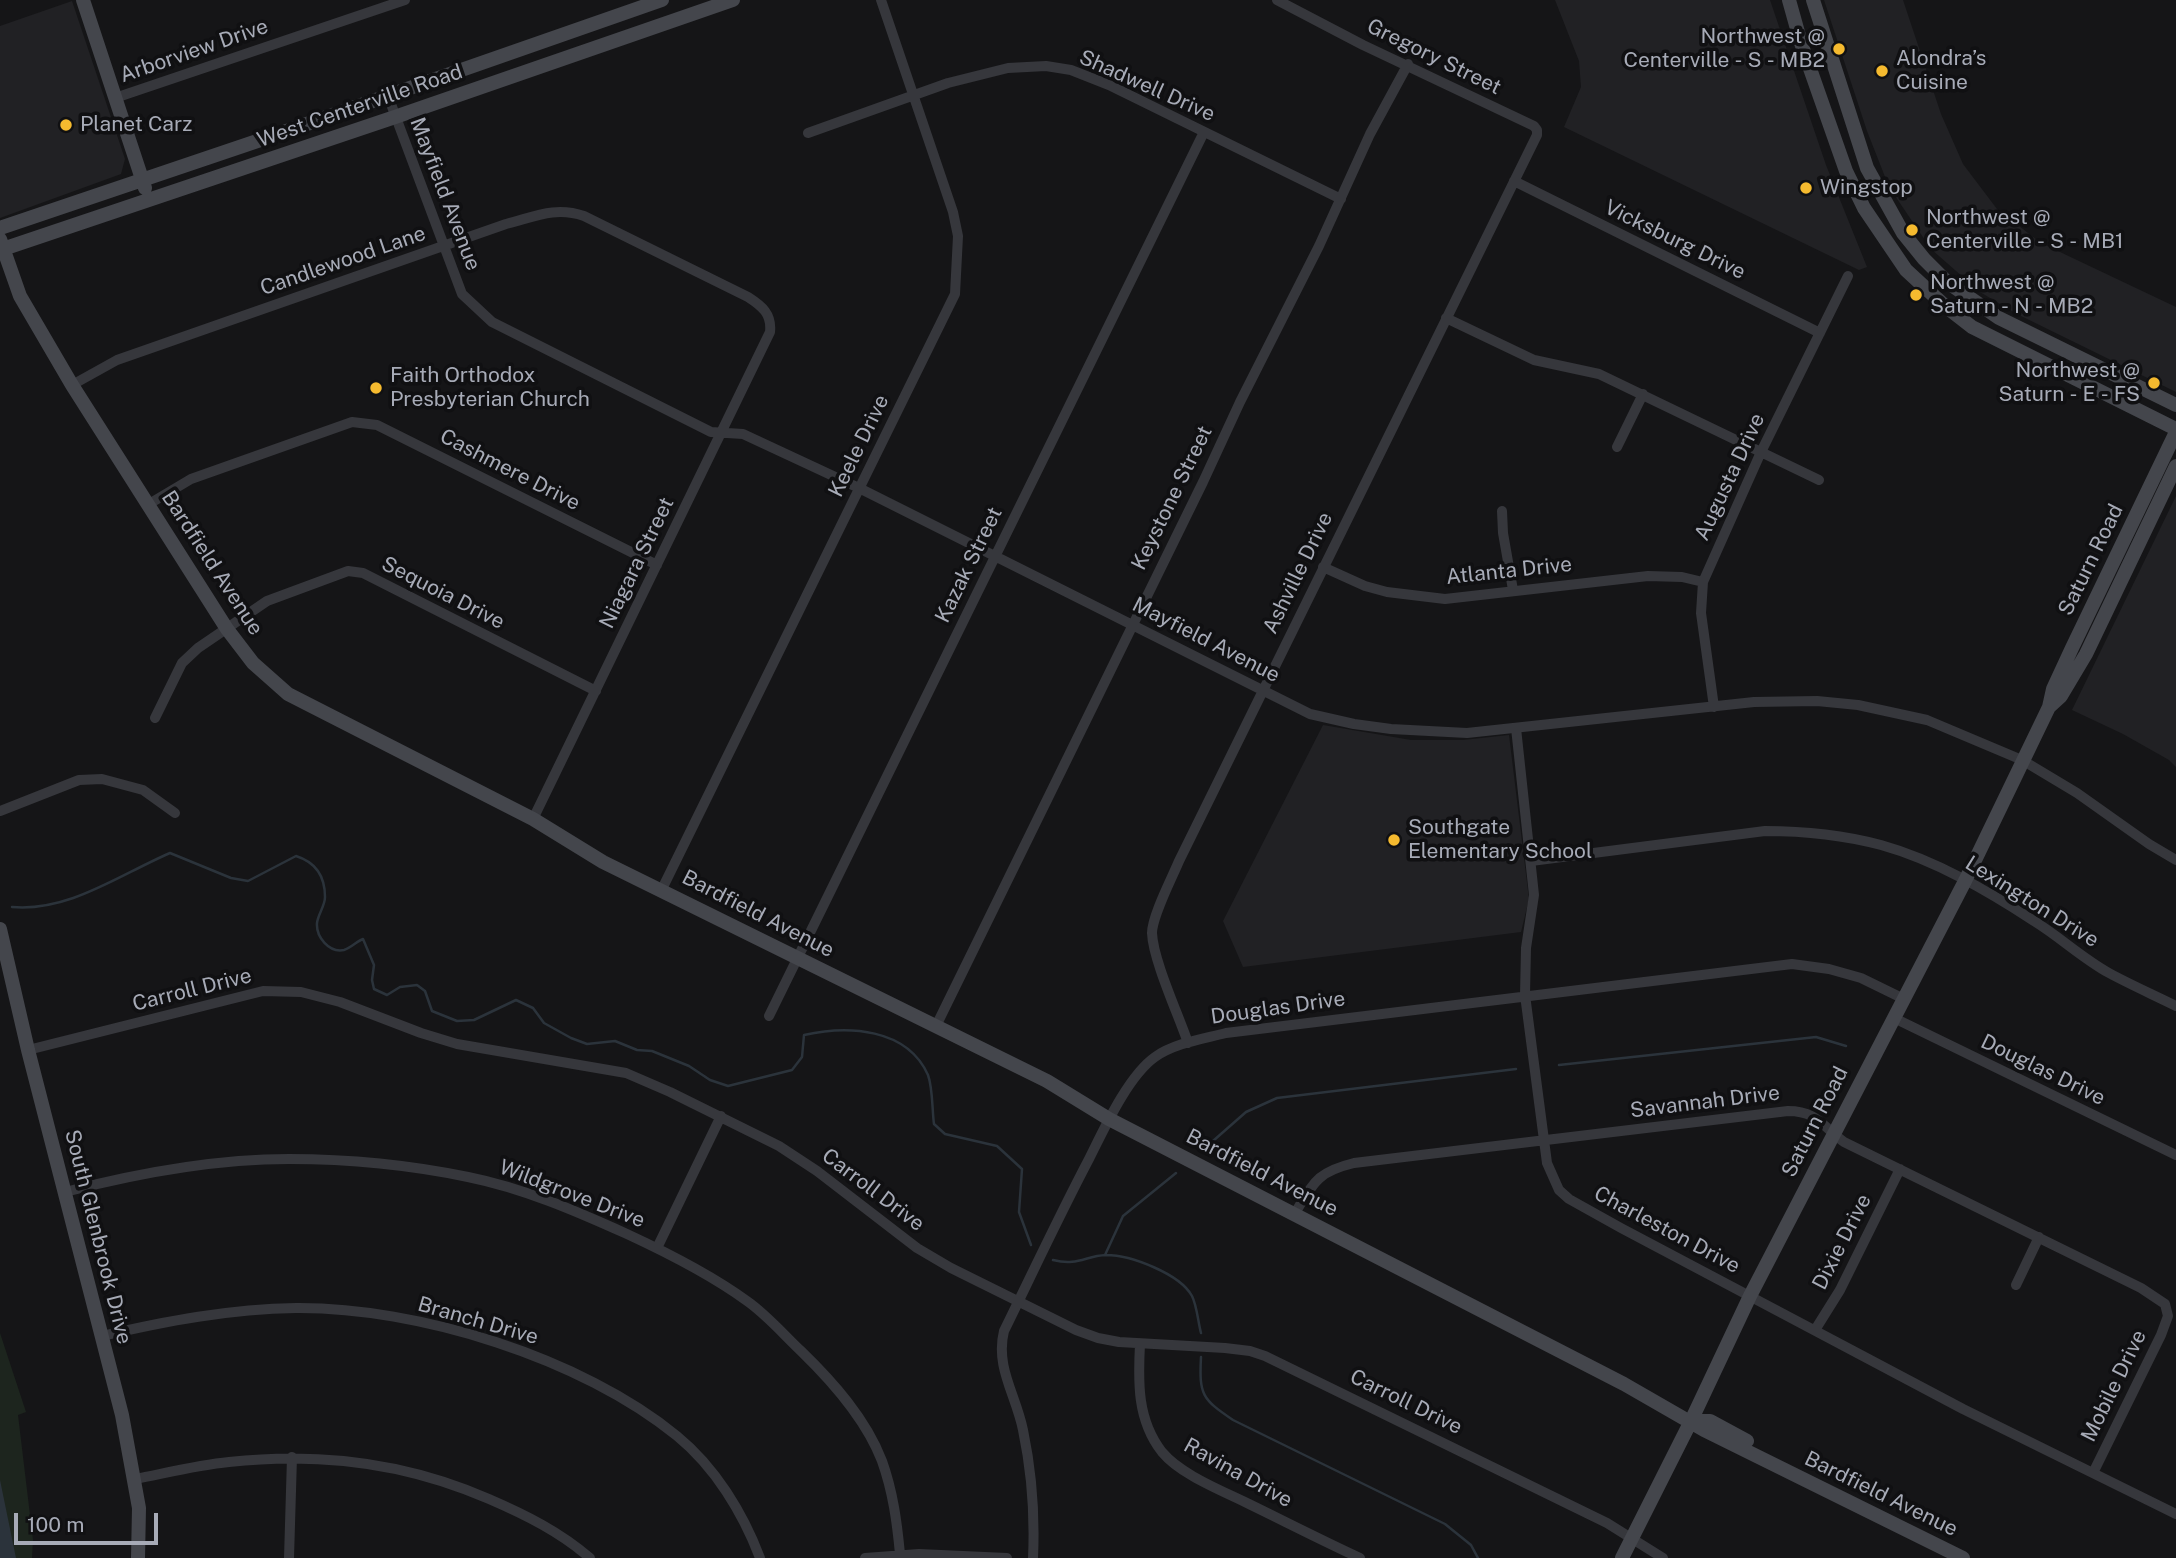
<!DOCTYPE html>
<html>
<head>
<meta charset="utf-8">
<style>
  body { margin:0 }
  #map { position:relative; width:2176px; height:1558px; overflow:hidden; background:#151517; font-family:"Public Sans",sans-serif }
  canvas { display:block }
  .scale { position:absolute; left:14px; top:1513px; width:144px; height:32px; box-sizing:border-box; border:4px solid #a7abb7; border-top:0; padding-left:9px; font-size:21px; line-height:24px; white-space:nowrap; color:#a7abb7; -webkit-text-stroke:5px #101012; paint-order:stroke }
</style>
</head>
<body>
<div id="map">
<canvas width="2176" height="1558"></canvas>
<div class="scale">100 m</div>
</div>
<script>
const g = document.querySelector('canvas').getContext('2d');
g.lineJoin = 'round';
function fillPath(path, color) { g.fillStyle = color; g.fill(path, 'evenodd'); }
function stroke(path, color, width, dash) { g.strokeStyle = color; g.lineWidth = width; g.lineCap = dash ? 'butt' : 'round'; g.setLineDash(dash || []); g.stroke(path); }
function label(font, color, halo, rows, align = 'center') {
  g.font = font + ' "Public Sans",sans-serif'; g.lineWidth = 7; g.setLineDash([]); g.textBaseline = 'middle'; g.strokeStyle = halo; g.fillStyle = color; for (const [text, x, y, turn = 0] of rows) {
    g.save(); g.translate(x, y); g.rotate((+turn || 0) * Math.PI / 180); g.textAlign = isNaN(turn) ? turn : align; if (halo) g.strokeText(text, 0, 0); g.fillText(text, 0, 0); g.restore();
  }
}
fillPath(new Path2D(`
  M1555,0H1770L1826,165L1867,267L1859,270L1564,127L1581,87L1579,61Z
  M1824,0H1903L1941,114L1963,164L1997,209L2041,243L2176,307V392L2017,314L1980,292L1931,249L1889,187L1867,131Z
  M72,1L125,159L121,174L0,218V26Z
  M2176,496V767L2169,760L2123,734L2072,710Z
  M1323,725L1411,740H1463L1509,735L1529,899L1521,932L1243,967L1223,921Z`), '#212124');
fillPath(new Path2D(`
  M0,1333L26,1412L18,1415L33,1540L32,1558H0Z`), '#1d251e');
fillPath(new Path2D(`
  M0,1474V1480L16,1558H0Z`), '#2b333b');
stroke(new Path2D(`
  M12,907C69,912 119,875 170,853L231,878L248,881L296,856C315,862 325,876 325,897C325,906 318,914 317,923C316,937 329,953 344,950C351,948 357,941 363,939L374,965L372,980L374,989L387,995L400,987L417,985L425,991L432,1011L457,1021L474,1020L516,1000L533,1008L544,1023L571,1038L587,1044L615,1041L637,1050L652,1051L689,1066L710,1080L728,1086L792,1070L802,1057L804,1035C848,1025 907,1028 928,1075C933,1089 932,1110 934,1124L945,1134L997,1146L1022,1169L1019,1212L1031,1245
  M1559,1065L1816,1037L1846,1046
  M1205,1148L1246,1112L1277,1098L1516,1069
  M1105,1255L1123,1216L1176,1173
  M1053,1260C1078,1266 1085,1256 1106,1255C1131,1255 1180,1274 1192,1296C1197,1306 1198,1322 1201,1333
  M1201,1357C1199,1395 1202,1399 1233,1420L1445,1524L1471,1545L1478,1558`), '#2b333b', 2.5);
stroke(new Path2D(`
  M388,96L462,294L492,322L711,432L743,434L859,488L1310,714L1354,724L1391,729L1467,733L1754,702L1817,701L1858,705L1927,720L2022,760L2077,793L2149,844L2176,860
  M115,98L405,0
  M808,133L948,83L1008,68L1046,66L1071,70L1109,85L1341,199
  M1514,181L1820,333
  M1446,318L1534,360L1599,374L1819,480
  M72,385L117,360L506,224C534,217 555,206 584,216L748,297C762,306 772,314 770,332L533,819
  M1617,447L1643,394
  M149,504L191,479L352,422L377,425L657,565
  M1502,511L1503,533L1513,590
  M1323,567L1365,586L1387,592L1445,599L1648,576L1682,577L1703,582
  M1714,707L1701,613L1703,582L1761,452L1848,276
  M155,718L182,663L198,648L267,601L348,571L363,573L596,691
  M1516,728L1534,895L1526,948L1525,995L1547,1163L1559,1190L1569,1199L1621,1228L1963,1409L2176,1514
  M0,811L79,780L102,779L143,790L175,813
  M1531,861L1765,831C1805,831 1843,835 1881,845C1935,860 1988,891 2034,921C2060,937 2082,958 2109,973C2131,985 2154,995 2176,1006
  M662,889L955,294L958,236L953,212L881,0
  M769,1016L1204,132
  M1894,1018L2176,1155
  M936,1026L1203,482L1240,402L1319,246L1370,134L1408,64
  M1188,1043C1179,1016 1153,960 1152,933C1152,916 1172,878 1179,861L1537,135V130L1534,126L1363,45L1277,0
  M28,1050L263,991L301,992L340,1002L421,1033L457,1044L626,1073L670,1092L779,1146L817,1171L917,1248L951,1268L1076,1330L1098,1338L1119,1342L1225,1348L1250,1351L1265,1356L1607,1523L1663,1558
  M65,1192C138,1173 213,1159 289,1159C348,1159 410,1165 468,1177C523,1188 576,1211 627,1234C668,1253 710,1274 747,1301C767,1315 784,1335 801,1351C833,1382 866,1419 882,1461C893,1492 897,1522 900,1554
  M1295,1213C1314,1182 1317,1172 1354,1163L1788,1111C1817,1111 1822,1126 1844,1142L2141,1288L2165,1304L2168,1316L2161,1335L2093,1473
  M657,1248L721,1116
  M2016,1285L2039,1237
  M1815,1330L1840,1290L1900,1169
  M102,1336C166,1321 230,1309 296,1308C418,1307 582,1358 677,1436C715,1467 743,1513 760,1558
  M1140,1344C1138,1382 1137,1420 1162,1452C1181,1475 1223,1491 1249,1504C1286,1522 1323,1541 1360,1558
  M135,1479C166,1473 198,1465 229,1462C318,1452 407,1463 489,1499C526,1515 560,1532 590,1558
  M289,1558L292,1457
  M865,1558L919,1554L1007,1558
  M1033,1558C1035,1514 1032,1473 1023,1430C1016,1395 995,1367 1004,1331C1032,1274 1059,1216 1089,1159C1104,1129 1128,1076 1155,1057C1175,1043 1203,1039 1226,1033L1792,964L1829,969L1861,978L1904,999`), '#36373c', 10);
stroke(new Path2D(`
  M83,0L145,188
  M1789,0L1801,43L1846,171L1864,208L1906,270L1945,306L1972,327L2176,429
  M1813,0L1867,168L1903,233L1924,259L1947,282L1999,318L2176,405
  M0,228L281,133L662,0
  M0,239L20,296L72,385L227,629L253,663L288,694L533,819L603,862L1047,1081L1109,1119L1624,1384L1704,1430L1963,1558
  M0,250L395,117L733,0
  M2049,707L2061,696L2086,654L2176,466
  M0,929L28,1050L122,1415L139,1508L138,1558
  M1691,1421H1710L1747,1441
  M1622,1558L1691,1421L1750,1296L1965,881L2049,707L2053,689L2072,648L2176,432`), '#44464c', 14);
for (const [x, y, r, color] of [
  [1839,49,7,"#f5ba2f"],
  [1882,71,7,"#f5ba2f"],
  [66,125,7,"#f5ba2f"],
  [1806,188,7,"#f5ba2f"],
  [1912,230,7,"#f5ba2f"],
  [1916,295,7,"#f5ba2f"],
  [2154,383,7,"#f5ba2f"],
  [376,388,7,"#f5ba2f"],
  [1394,840,7,"#f5ba2f"]
]) { const dot = new Path2D(); dot.arc(x, y, r, 0, 2 * Math.PI); g.fillStyle = color; g.fill(dot); stroke(dot, '#101012', 2.5); }
label('21px', '#a7abb7', '#101012', [
  ["Northwest @",1825,37,"right"],
  ["Centerville - S - MB2",1825,61,"right"],
  ["Alondra’s",1896,59],
  ["Cuisine",1896,83],
  ["Planet Carz",80,125],
  ["Wingstop",1820,188],
  ["Northwest @",1926,218],
  ["Centerville - S - MB1",1926,242],
  ["Northwest @",1930,283],
  ["Saturn - N - MB2",1930,307],
  ["Northwest @",2140,371,"right"],
  ["Saturn - E - FS",2140,395,"right"],
  ["Faith Orthodox",390,376],
  ["Presbyterian Church",390,400],
  ["Southgate",1408,828],
  ["Elementary School",1408,852]
], 'left');
label('21px', '#a7abb7', '#101012', [
  ["Arborview Drive",194,51,-19],
  ["Gregory Street",1434,57,26],
  ["Shadwell Drive",1147,86,24],
  ["West Centerville Road",360,106,-19],
  ["Mayfield Avenue",445,194,69],
  ["Vicksburg Drive",1675,240,26],
  ["Candlewood Lane",343,261,-19],
  ["Keele Drive",859,446,-64],
  ["Cashmere Drive",510,470,27],
  ["Augusta Drive",1730,477,-65],
  ["Keystone Street",1172,498,-64],
  ["Saturn Road",2091,560,-64],
  ["Bardfield Avenue",212,563,57],
  ["Niagara Street",637,563,-64],
  ["Kazak Street",969,565,-64],
  ["Atlanta Drive",1509,571,-6],
  ["Ashville Drive",1298,573,-64],
  ["Sequoia Drive",443,593,27],
  ["Mayfield Avenue",1206,640,27],
  ["Lexington Drive",2032,902,32],
  ["Bardfield Avenue",758,914,27],
  ["Carroll Drive",192,990,-14],
  ["Douglas Drive",1278,1008,-8],
  ["Douglas Drive",2043,1070,26],
  ["Savannah Drive",1705,1102,-7],
  ["Saturn Road",1815,1122,-63],
  ["Bardfield Avenue",1262,1173,27],
  ["Carroll Drive",873,1190,37],
  ["Wildgrove Drive",572,1194,21],
  ["Charleston Drive",1667,1230,28],
  ["South Glenbrook Drive",98,1237,76],
  ["Dixie Drive",1842,1242,-63],
  ["Branch Drive",478,1321,16],
  ["Mobile Drive",2114,1386,-64],
  ["Carroll Drive",1406,1402,26],
  ["Ravina Drive",1238,1473,29],
  ["Bardfield Avenue",1881,1494,26]
]);
</script>
</body>
</html>
